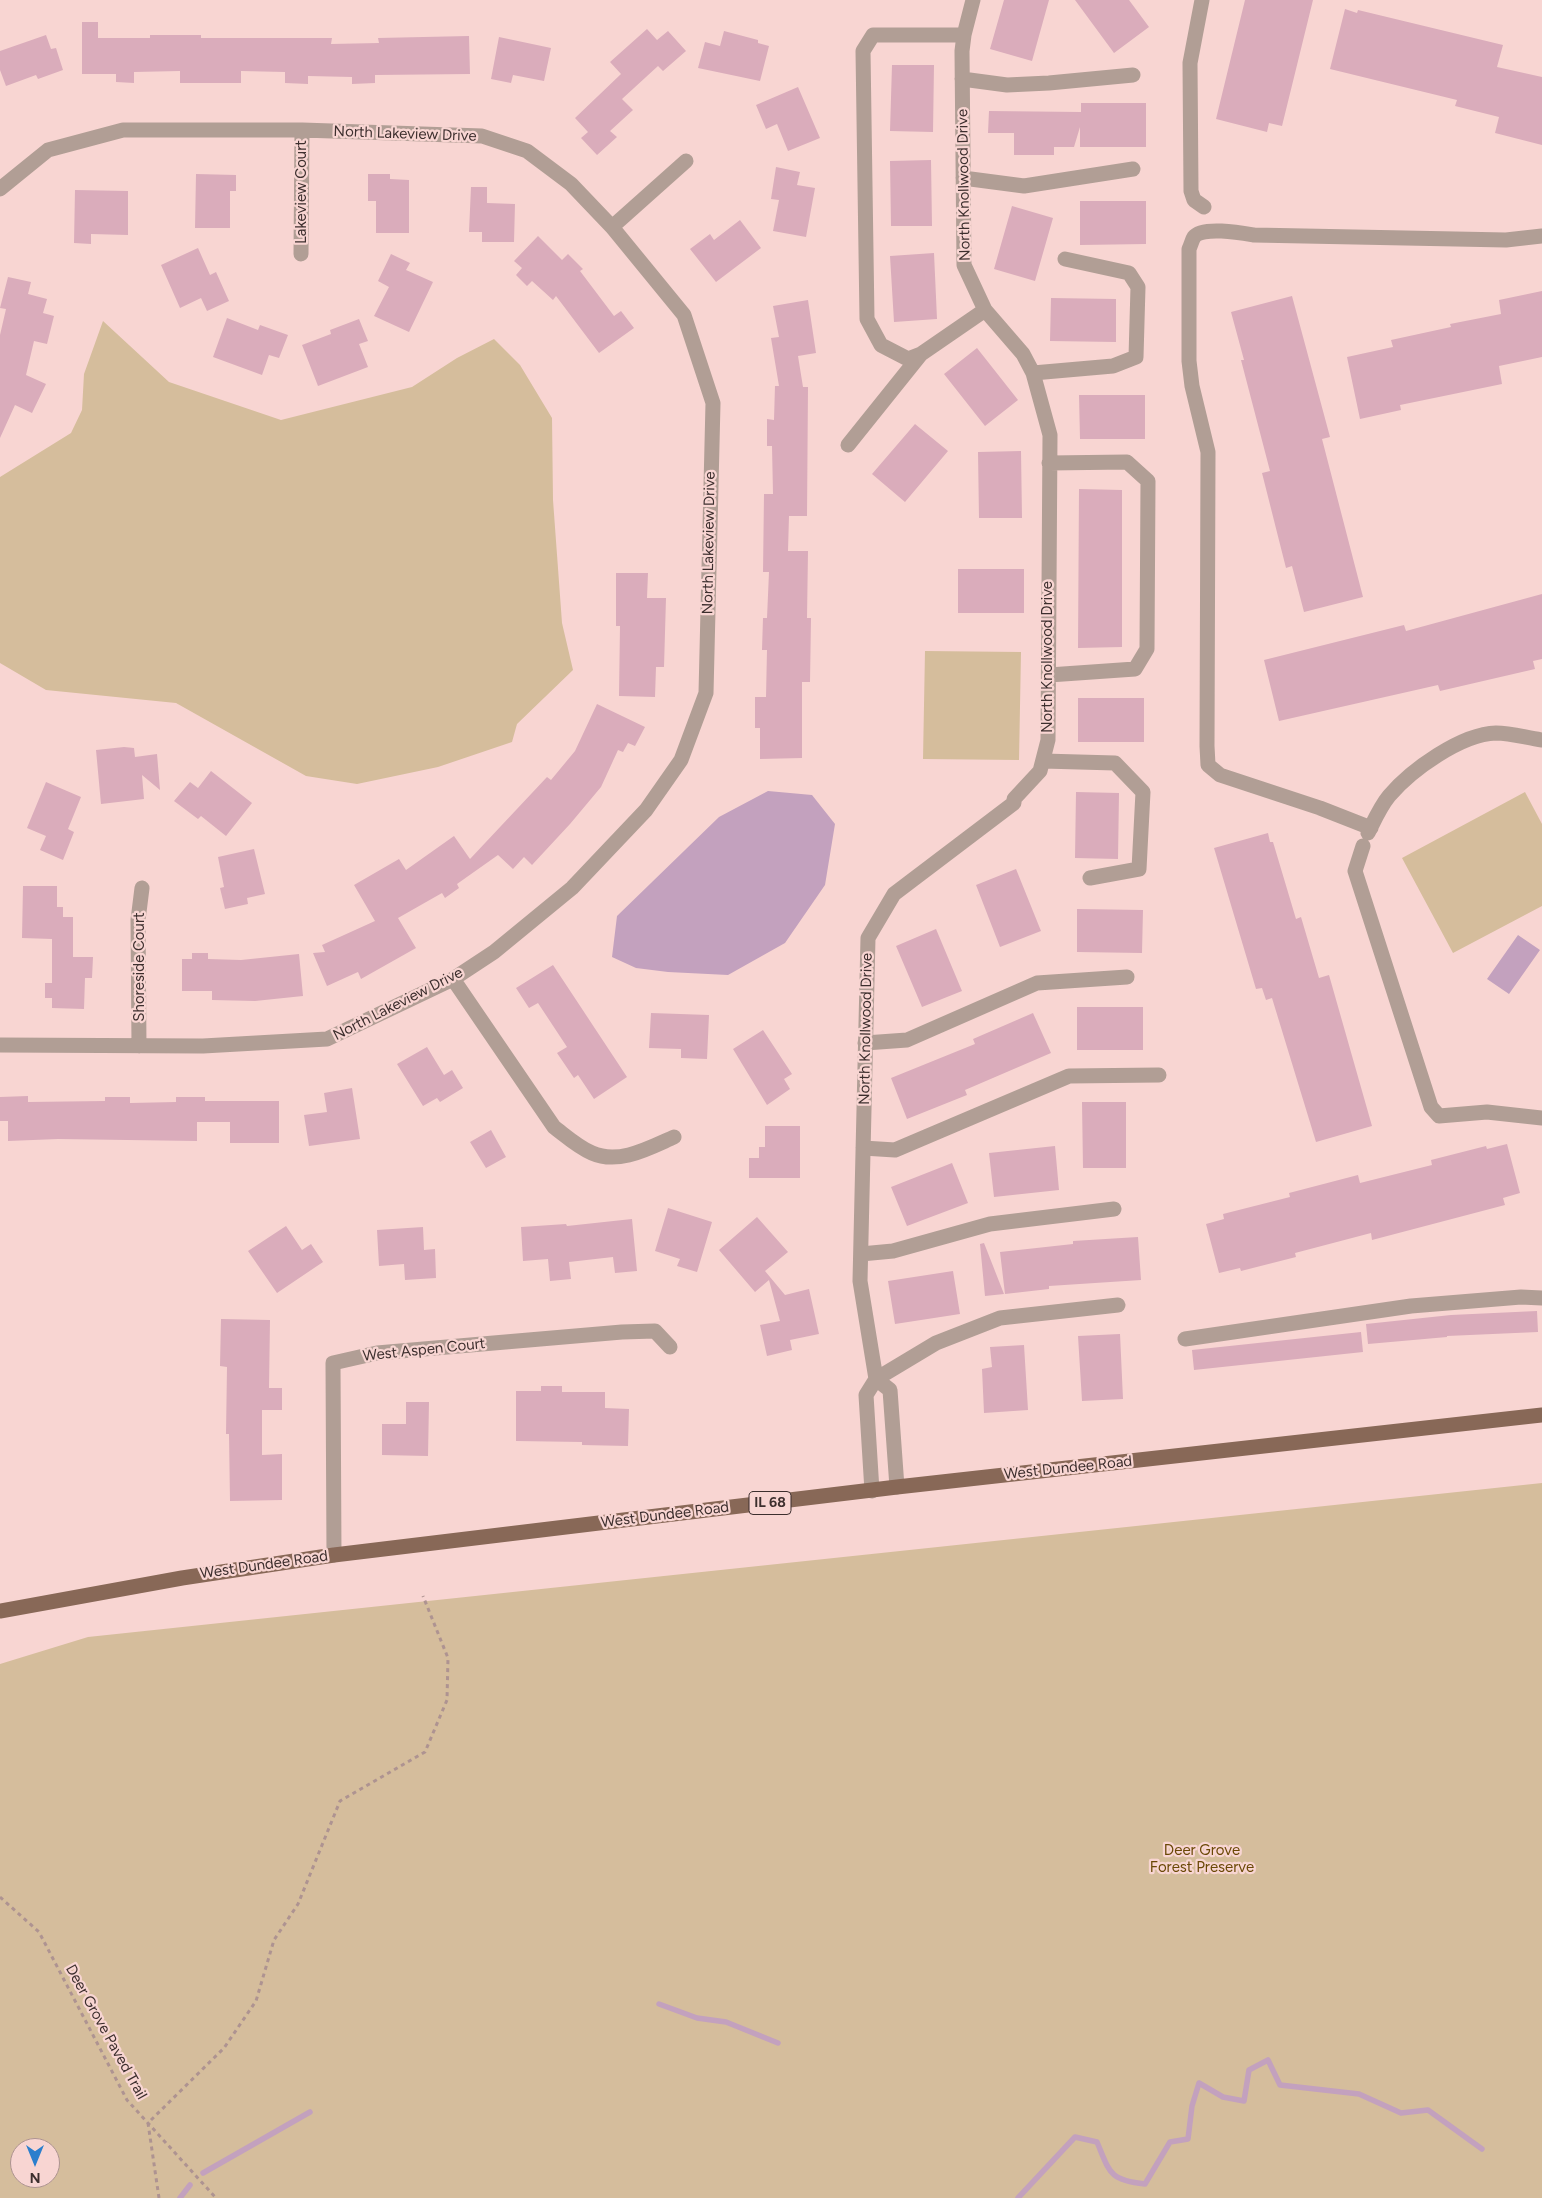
<!DOCTYPE html>
<html>
<head>
<meta charset="utf-8">
<style>
  body { margin:0 }
  #map { position:relative; width:1542px; height:2198px; overflow:hidden; background:#f8d5d2; font-family:Figtree,sans-serif }
  canvas { display:block }
  .north { position:absolute; left:10px; top:2138px; width:50px; height:50px; box-sizing:border-box; background:#f8d5d2; border:1px solid #ad9390; border-radius:50%; rotate:180deg; font-size:14px; font-weight:700; line-height:20px; text-align:center; color:#3d2f2e }
  .north::after { content:''; display:block; margin:auto; width:18px; height:22px; background:#2c7fcd; clip-path:polygon(50% 0,100% 100%,50% 72%,0 100%) }
</style>
</head>
<body>
<div id="map">
<canvas width="1542" height="2198"></canvas>
<div class="north">N</div>
</div>
<script>
const g = document.querySelector('canvas').getContext('2d');
g.lineJoin = 'round';
function fillPath(path, color) { g.fillStyle = color; g.fill(path, 'evenodd'); }
function stroke(path, color, width, dash) { g.strokeStyle = color; g.lineWidth = width; g.lineCap = dash ? 'butt' : 'round'; g.setLineDash(dash || []); g.stroke(path); }
function label(font, color, halo, rows, align = 'center') {
  g.font = font + ' Figtree,sans-serif'; g.lineWidth = 4.5; g.setLineDash([]); g.textBaseline = 'middle'; g.strokeStyle = halo; g.fillStyle = color; for (const [text, x, y, turn = 0] of rows) {
    g.save(); g.translate(x, y); g.rotate((+turn || 0) * Math.PI / 180); g.textAlign = isNaN(turn) ? turn : align; if (halo) g.strokeText(text, 0, 0); g.fillText(text, 0, 0); g.restore();
  }
}
fillPath(new Path2D(`
  M103,321L169,382L281,420L412,387L457,358L494,339L520,365L552,418L553,500L562,623L573,670L517,724L512,742L438,767L357,784L306,776L176,703L46,690L0,663V477L71,433L82,410L84,374Z
  M925,651L1021,652L1019,760L923,759Z
  M1525,792L1542,824V906L1453,953L1402,858Z
  M1542,1483V2198H0V1664L88,1637ZM20,2148H50V2178H20Z`), '#d5bd9c');
fillPath(new Path2D(`
  M768,791L812,795L835,824L825,885L785,943L728,975L668,972L636,968L612,957L617,916L719,817Z
  M1518,935L1540,950L1509,994L1487,979Z`), '#c3a1be');
stroke(new Path2D(`
  M659,2004L697,2018L726,2022L778,2043
  M203,2173L310,2112
  M180,2198L190,2185
  M1018,2198L1075,2137L1097,2142C1110,2173 1109,2180 1145,2184L1170,2142L1188,2139L1192,2106L1199,2083L1223,2097L1244,2101L1249,2070L1268,2060L1280,2085L1359,2094L1401,2113L1428,2110L1482,2149`), '#c3a1be', 5.5);
fillPath(new Path2D(`
  M1004,0H1049L1032,61L990,49Z
  M1075,0H1129L1149,27L1114,53Z
  M1245,0H1313L1282,126L1269,123L1267,132L1216,119Z
  M1345,9L1357,13L1358,10L1503,45L1497,67L1542,77V145L1495,133L1499,117L1455,106L1457,100L1330,69Z
  M82,22H98V38H150V35H201V38H332L331,44L379,43L378,38L469,36L470,74L375,75V83L352,84V77L308,76V84L285,83V72L241,71V83H180V71L134,72V83L116,82V74H82Z
  M647,29L657,40L668,31L686,51L663,71L658,66L622,99L633,110L610,131L617,137L597,155L581,138L588,132L575,118L621,74L610,62Z
  M724,31L758,40V43L769,46L760,81L698,68L705,42L720,46Z
  M46,35L51,49L56,48L63,70L38,79L36,75L6,86L0,70V51Z
  M499,37L551,48L544,81L513,75L511,83L491,79Z
  M892,65H934L933,132L890,131Z
  M798,87L820,138L788,151L777,124L766,129L756,105Z
  M1081,103H1146V147H1080V127L1074,147H1054V155H1014V133H988L989,111L1081,112Z
  M931,160L932,226H891L890,161Z
  M776,167L800,172L797,185L815,188L806,237L773,231L779,200L771,199Z
  M196,174L236,175V191H230V228H195Z
  M368,174H390V179L409,180V233H376V201H368Z
  M471,187H487V203L515,204L514,242H482V232H469Z
  M75,190L128,191V235L91,234V244L74,243Z
  M1080,201H1146V244L1080,245Z
  M1012,206L1053,218L1035,281L994,269Z
  M740,220L761,248L716,282L690,249L710,234L714,240Z
  M538,236L562,260L568,254L583,269L580,271L614,316L621,311L634,328L599,353L556,296L553,300L532,281L527,286L516,275L522,268L514,261Z
  M198,248L210,275L216,272L229,301L207,311L201,298L180,308L161,265Z
  M934,253L937,319L894,322L890,256Z
  M391,254L410,263L406,270L433,282L409,332L374,316L389,287L378,281Z
  M8,277L31,282L28,294L47,299L43,313L54,316L47,344L34,341L26,375L46,384L32,413L15,405L0,438V335L6,309L0,308Z
  M1542,291V357L1499,366L1502,384L1400,405L1401,410L1360,419L1347,357L1393,347L1391,340L1451,327L1450,324L1501,314L1499,300Z
  M1292,296L1330,437L1322,439L1363,597L1304,612L1292,566L1286,568L1262,473L1270,471L1241,360H1244L1231,312Z
  M1051,298L1116,299V342L1050,341Z
  M808,300L816,353L798,356L803,387H808L807,516H789L788,551H808L807,618H811L810,682H802V758L760,759V728H755V697H766L767,650H762L763,618H767L769,572H763L764,494H773L772,446H767V419L774,420L775,386H779L771,338L779,337L773,306Z
  M227,318L258,330L260,325L288,335L279,358L269,355L262,375L213,357Z
  M359,319L368,341L359,344L368,367L318,386L302,345L331,334L330,330Z
  M977,348L1018,400L985,426L944,374Z
  M1079,395H1145V439H1080Z
  M915,424L948,451L905,502L872,474Z
  M1021,451L1022,518H979L978,452Z
  M1079,489L1122,490V647L1078,648Z
  M958,569H1024V613H958Z
  M616,573H648L647,598H666L664,667H656L655,697L619,696L620,626H616Z
  M1542,594V659L1533,661L1535,669L1440,691L1438,685L1279,721L1264,660L1404,625L1406,631Z
  M1078,698H1144V742H1078Z
  M597,704L645,727L635,746L628,743L623,752L618,750L601,787L570,824L532,865L524,857L513,869L498,855L457,884L459,888L445,898L442,893L398,918L416,948L361,979L358,972L327,986L313,953L325,952L322,945L375,921L354,885L399,859L406,870L454,836L470,859L547,777L551,780L575,751Z
  M124,747L134,748L135,757L157,754L160,790L142,775L144,799L101,804L96,750Z
  M211,771L252,803L226,836L201,816L198,819L174,801L190,782L198,788Z
  M46,782L81,797L68,829L74,832L63,860L40,850L46,836L27,828Z
  M1076,792L1119,793L1118,859L1075,858Z
  M1268,833L1270,842H1273L1296,919L1301,917L1319,978L1329,975L1372,1126L1316,1142L1272,998L1266,1000L1262,988L1256,989L1214,848Z
  M254,849L265,894L247,898L248,904L225,909L220,888L224,887L218,857Z
  M1016,869L1041,931L1000,947L976,885Z
  M23,886H57V907H63V917H73V957H93L92,978H85L84,1009L52,1008V998H45V983H52V939L22,938Z
  M1077,909L1143,910L1142,953L1077,952Z
  M936,929L962,991L922,1007L896,946Z
  M192,953H208V959L241,960L299,954L303,996L255,1001L212,1000V991H182V959H192Z
  M553,965L627,1077L594,1099L578,1075L574,1078L557,1053L567,1047L538,1003L529,1008L516,988Z
  M1077,1007H1143V1050H1077Z
  M651,1013L709,1015L707,1059L681,1058V1049L649,1048Z
  M1033,1013L1051,1053L965,1090L967,1095L907,1119L891,1078L975,1044L973,1039Z
  M763,1030L792,1074L784,1079L790,1089L767,1105L733,1049Z
  M427,1047L444,1075L452,1070L463,1088L440,1102L437,1098L423,1106L397,1064Z
  M352,1088L360,1139L309,1146L304,1115L327,1112L324,1093Z
  M28,1096V1102L105,1101V1097H130V1103L176,1102V1097H205V1101H279V1143H230V1122H197V1141L58,1139L8,1141V1121H0V1097Z
  M1082,1102H1126V1168H1083Z
  M765,1126H800V1178H749V1158H759V1147H765Z
  M491,1130L506,1157L486,1168L470,1142Z
  M1507,1144L1520,1193L1503,1198L1505,1205L1372,1240L1371,1233L1295,1253L1296,1257L1241,1271L1240,1268L1219,1273L1206,1224L1224,1219L1223,1214L1290,1197L1289,1193L1358,1175L1360,1183L1432,1165L1431,1160L1486,1146L1487,1149Z
  M1055,1146L1059,1190L994,1197L989,1153Z
  M952,1163L968,1203L907,1226L891,1187Z
  M668,1208L712,1222L697,1272L677,1266L680,1259L655,1251Z
  M757,1217L788,1252L765,1271L785,1295L809,1289L819,1334L790,1340L792,1350L767,1356L760,1325L780,1321L769,1280L755,1292L719,1250Z
  M632,1219L637,1271L615,1273L613,1257L569,1262L571,1279L550,1281L548,1259L523,1261L521,1227L566,1224L567,1226Z
  M286,1226L302,1250L311,1244L323,1262L277,1293L248,1251Z
  M423,1227L424,1250L435,1249L436,1278L405,1280L404,1264L379,1266L377,1230Z
  M1138,1237L1141,1280L1049,1286V1289L1005,1294L1000,1252L1073,1244V1241Z
  M984,1243L1004,1294L985,1296L980,1244Z
  M953,1271L960,1314L895,1324L888,1281Z
  M1537,1311L1538,1332L1447,1336V1337L1368,1344L1366,1324L1451,1315Z
  M221,1319L270,1320L269,1388H282V1410H262V1455L282,1454V1500L230,1501L229,1434H226L227,1367L220,1366Z
  M1361,1332L1363,1352L1194,1370L1192,1350Z
  M1120,1334L1123,1399L1082,1401L1078,1336Z
  M1024,1345L1028,1410L984,1413L982,1369L992,1367L990,1347Z
  M541,1386H562V1392H605V1408L629,1409L628,1446L582,1445V1442L516,1441V1391H541Z
  M406,1402H429L428,1456L382,1455V1424H406Z`), '#daacbb');
stroke(new Path2D(`
  M0,1897L39,1932L127,2100L216,2198
  M159,2198L148,2123L224,2048L256,2001L274,1940L298,1904L340,1801L425,1752L447,1700L448,1658L423,1596`), '#ae9391', 3, [4, 4]);
stroke(new Path2D(`
  M1202,0L1190,63L1191,191L1194,200L1204,207
  M962,79L1007,85L1049,83L1133,75
  M963,178L1024,186L1133,169
  M0,189L48,150L123,130H302L482,136L527,151L571,184L612,227L684,315L713,403L706,693L681,760L646,810L572,888L494,952L453,979L327,1039L203,1046L0,1045
  M612,227L686,161
  M301,254L302,130
  M921,354L908,359L881,345L867,319L863,51L873,35H964
  M1033,373L1113,366L1136,357L1138,287L1129,273L1065,259
  M848,445L921,354L985,310
  M1049,675L1135,669L1147,649L1148,481L1127,462L1049,463
  M1043,761L1115,763L1143,792L1139,869L1090,878
  M1371,828L1320,808L1220,775L1208,765L1207,746L1208,452L1192,386L1189,361V249C1191,245 1192,240 1194,237C1202,226 1242,233 1254,235L1506,240L1542,236
  M1368,833C1374,821 1380,807 1389,796C1411,770 1461,734 1496,733C1511,733 1527,738 1542,740
  M1363,846L1355,871L1431,1107L1439,1116L1487,1112L1542,1118
  M453,979L554,1127C566,1136 578,1147 592,1153C619,1165 649,1148 674,1137
  M865,1043L907,1040L1037,983L1127,977
  M139,1046L138,920L142,888
  M863,1148L895,1150L1069,1076L1159,1075
  M861,1254L893,1251L990,1224L1114,1209
  M1185,1339L1411,1306L1521,1297L1542,1298
  M876,1379L936,1343L1000,1318L1118,1305
  M876,1379L890,1390L897,1487
  M872,1491L866,1395L876,1379L860,1281L868,938L894,894L1014,803V799L1040,771L1048,740L1050,435L1033,373L1023,354L985,310L964,265L962,51L964,35L973,0
  M334,1555L333,1363L377,1353L622,1332L655,1331L670,1347`), '#b19e95', 15);
stroke(new Path2D(`
  M0,1611L182,1578L334,1555L897,1487L1542,1415`), '#886857', 15);
for (const [x, y, w] of [
  [770,1503,42]
]) { const box = new Path2D(); box.roundRect(x - w / 2, y - 11.5, w, 23, 4); g.fillStyle = '#f8d5d2'; g.fill(box); stroke(box, '#3d2f2e', 1); }
label('bold 14px', '#3d2f2e', null, [
  ["IL 68",770,1503]
]);
label('15px', '#3d2f2e', '#f8d5d2', [
  ["North Lakeview Drive",405,134,2],
  ["North Knollwood Drive",964,185,-91],
  ["Lakeview Court",302,192,-90],
  ["North Lakeview Drive",709,543,-89],
  ["North Knollwood Drive",1048,657,-90],
  ["Shoreside Court",140,967,-90],
  ["North Lakeview Drive",398,1004,-27],
  ["North Knollwood Drive",866,1029,-89],
  ["West Aspen Court",424,1350,-6],
  ["West Dundee Road",1068,1468,-6],
  ["West Dundee Road",665,1515,-7],
  ["West Dundee Road",264,1565,-8],
  ["Deer Grove Paved Trail",106,2032,61]
]);
label('15px', '#6a4806', '#f8d5d2', [
  ["Deer Grove",1202,1851],
  ["Forest Preserve",1202,1868]
]);
</script>
</body>
</html>
